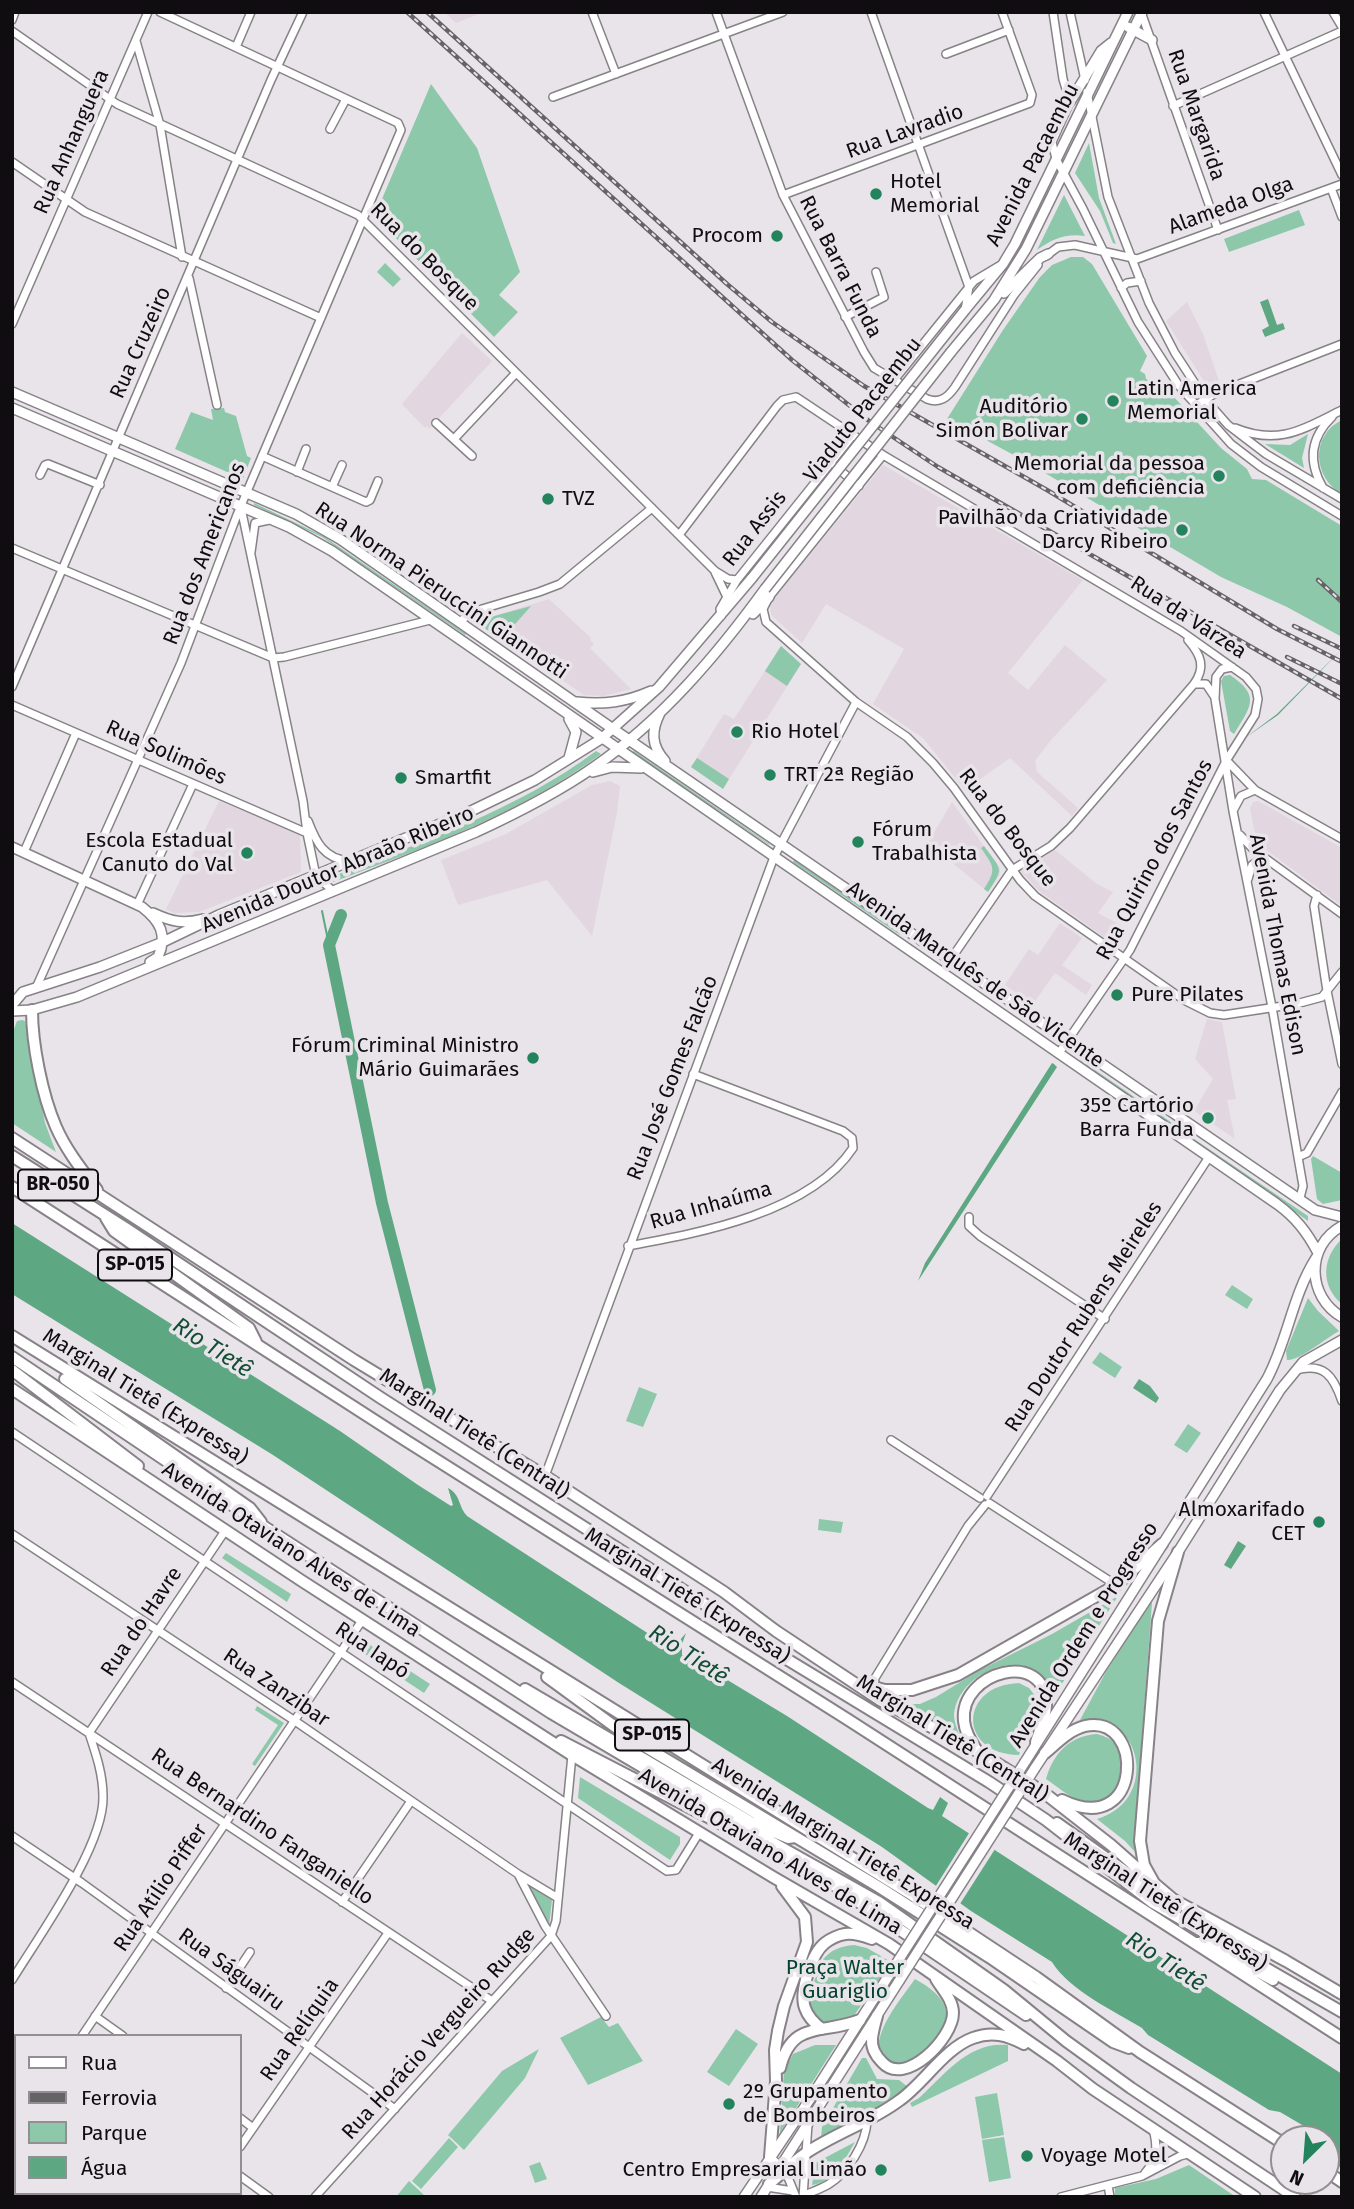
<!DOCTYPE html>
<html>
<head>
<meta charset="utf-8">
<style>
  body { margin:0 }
  #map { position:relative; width:1354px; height:2209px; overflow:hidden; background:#e9e4e9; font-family:"Fira Sans",sans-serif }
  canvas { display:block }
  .frame { position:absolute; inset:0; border:14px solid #0f0d0f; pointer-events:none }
  .legend { position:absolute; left:14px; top:2034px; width:228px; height:161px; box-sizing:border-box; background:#e9e4e9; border:2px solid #928e92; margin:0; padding:9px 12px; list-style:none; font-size:21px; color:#0f0d0f }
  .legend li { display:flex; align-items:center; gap:14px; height:35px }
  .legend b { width:35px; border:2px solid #928e92 }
  .north { position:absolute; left:1270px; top:2125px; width:70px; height:70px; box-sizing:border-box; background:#e9e4e9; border:2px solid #928e92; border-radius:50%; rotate:205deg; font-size:19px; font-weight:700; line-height:28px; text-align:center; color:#0f0d0f }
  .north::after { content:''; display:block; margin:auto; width:24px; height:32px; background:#22835c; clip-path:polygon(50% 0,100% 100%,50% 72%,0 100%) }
</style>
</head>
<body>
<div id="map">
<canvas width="1354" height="2209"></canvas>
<div class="frame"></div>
<ul class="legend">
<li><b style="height:9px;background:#fff"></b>Rua</li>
<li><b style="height:9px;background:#666366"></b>Ferrovia</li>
<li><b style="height:19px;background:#8cc8a9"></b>Parque</li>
<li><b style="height:19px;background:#5da783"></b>Água</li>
</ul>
<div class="north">N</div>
</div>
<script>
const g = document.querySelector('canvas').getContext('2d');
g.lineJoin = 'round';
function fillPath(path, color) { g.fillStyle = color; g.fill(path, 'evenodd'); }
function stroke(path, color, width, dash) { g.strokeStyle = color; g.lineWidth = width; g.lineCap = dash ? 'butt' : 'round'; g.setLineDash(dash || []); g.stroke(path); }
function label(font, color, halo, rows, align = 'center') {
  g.font = font + ' "Fira Sans",sans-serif'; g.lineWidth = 7; g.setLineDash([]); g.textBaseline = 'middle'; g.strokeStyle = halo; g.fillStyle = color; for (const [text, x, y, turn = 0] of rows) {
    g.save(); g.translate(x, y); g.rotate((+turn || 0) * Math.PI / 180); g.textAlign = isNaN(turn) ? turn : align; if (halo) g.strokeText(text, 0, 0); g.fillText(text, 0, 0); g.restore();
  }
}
fillPath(new Path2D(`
  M444,12H484L456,23Z
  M1187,302L1203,334L1219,381L1210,384L1204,381L1166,321Z
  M462,333L492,361L429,429L427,426L425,428L402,404Z
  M883,465L1083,580L1008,673L1028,690L1065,645L1107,680L1050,741L1035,761L1037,772L1078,808L1072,816L1010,758L965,790L923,738L873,704L904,649L826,604L802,643L771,615L770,604Z
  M549,599L591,638L590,640L594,644L590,648L631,689L604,696L584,695L479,624L480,620Z
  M781,646L801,664L723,789L691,767L724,714L734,719Z
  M610,781L620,786L617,812L592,936L547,880L458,905L441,860L506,834L592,785Z
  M219,801L300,834L301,872L199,912L174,913L166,909Z
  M1258,801L1342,848V906L1257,843L1250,808L1253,802Z
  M952,802L1000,868V874L988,892L928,843Z
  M1055,850L1097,884L1113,892L1098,913L1128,929L1119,945H1115L1039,891L1021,871L1023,868Z
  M1060,923L1082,938L1062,965L1092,985L1086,995L1055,973L1033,1004L1005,985L1029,949L1038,955Z
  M1207,1019L1222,1022L1236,1099L1227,1100L1235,1139L1194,1111L1213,1079L1195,1059Z`), '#e2d6e1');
fillPath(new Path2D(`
  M431,84L477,148L520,272L499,295L518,312L494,337L377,219L376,213Z
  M1089,143L1099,198L1116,244L1113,243L1100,211L1075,173Z
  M1064,195L1085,236C1066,233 1052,239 1037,250Z
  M1299,210L1305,225L1229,252L1224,239Z
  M1071,257H1083L1092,264L1147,356L1140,371L1145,374L1146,379L1158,385L1161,395L1166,397L1172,395L1221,448L1247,469L1252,479L1266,480L1342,526V637L1287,607L1221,577L1023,460L947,419L1003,330L1040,277L1052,265Z
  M385,263L401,279L393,287L377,272Z
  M224,408L225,412L236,416L247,456L251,458L243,479L175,449L191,412L213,420L211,409Z
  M1342,420V494C1313,478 1310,435 1342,420Z
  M1308,434L1302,458L1304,468L1265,444L1290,445Z
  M254,503L323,536L466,634L465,635L322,537L254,505Z
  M531,606L501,640L479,624L480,620Z
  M781,646L801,664L787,686L765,671Z
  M1230,675C1261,696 1251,706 1234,734L1230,731L1221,681L1224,676Z
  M596,751L601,754C521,813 426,847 333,882L331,877C422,842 517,810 596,751Z
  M634,751L769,844V845L632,752Z
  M697,758L729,779L723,789L691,767Z
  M984,846C1001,870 1005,867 988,892L984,889C997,869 994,867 981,848Z
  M794,860L901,934L900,935L793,862Z
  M22,1020L25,1021L45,1123L56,1152L12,1123L14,1029L17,1021Z
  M1079,1059L1181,1129L1180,1131L1086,1066Z
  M1194,1139L1308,1216V1221L1193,1140Z
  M1313,1156L1342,1173V1200L1323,1204L1317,1199L1311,1159Z
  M1342,1239V1304C1320,1286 1322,1257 1342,1239Z
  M1232,1285L1253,1299L1247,1309L1225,1295Z
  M1308,1298L1318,1311L1339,1331C1326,1338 1299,1361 1287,1360L1286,1351Z
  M1100,1352L1122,1367L1115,1378L1092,1363Z
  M639,1387L657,1394L643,1427L626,1421Z
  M1188,1424L1201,1433L1187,1453L1174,1445Z
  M819,1519L843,1522L841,1533L818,1530Z
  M226,1553L291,1594L287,1602L222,1558Z
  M1118,1596L1056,1693L1053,1694C1048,1684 1044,1674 1033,1669C1003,1654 956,1681 954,1715C954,1721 957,1729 960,1736L902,1704H920L936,1697L980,1670L1052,1634Z
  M1150,1603H1152L1134,1842L1135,1852L1125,1841L1097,1819C1160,1801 1143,1710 1080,1720L1107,1670Z
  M364,1641L430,1684L424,1693L359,1650Z
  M1019,1683L1029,1688L1037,1698L1019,1755C957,1754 959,1685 1019,1683Z
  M257,1706L284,1723L255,1766L252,1764L278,1725L255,1710Z
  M1097,1734C1103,1736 1111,1738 1115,1744C1132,1764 1116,1808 1088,1803C1073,1801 1058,1787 1046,1779C1053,1754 1069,1736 1097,1734Z
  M580,1777L680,1837V1844L670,1860L578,1798Z
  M526,1883L552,1900L549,1926L535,1904Z
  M854,1945L867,1948L891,1962L851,2020L832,2027L813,2020L807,2001L821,1962C830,1950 840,1946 854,1945Z
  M915,1979C948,1997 958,2017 930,2047C917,2061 914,2064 894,2069L878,2051C878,2025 901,1999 915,1979Z
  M601,2017L609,2027L618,2023L643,2061L588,2085L560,2038Z
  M736,2029L758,2044L729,2086L707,2072Z
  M815,2045H836L780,2133L784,2070L793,2054Z
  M1008,2045V2061L912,2107L910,2103L919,2098C945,2074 969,2041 1008,2045Z
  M539,2049L525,2078L464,2150L448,2135L502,2071Z
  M862,2058H866L877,2079L899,2080L908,2087L864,2116L821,2138L822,2127Z
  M997,2093L1004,2135L982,2139L975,2097Z
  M1004,2137L1011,2178L989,2182L982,2140Z
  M449,2138L458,2147L421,2189L412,2181Z
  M855,2142C846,2158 832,2183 812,2185L815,2163Z
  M540,2162L547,2179L535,2183L529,2166Z
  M1189,2165L1236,2197H1115V2188L1156,2179Z
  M409,2181L425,2196L424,2197H396Z`), '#8cc8a9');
fillPath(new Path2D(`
  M1268,299L1277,325L1283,323L1285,329L1265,337L1262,330L1269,326L1260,302Z
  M1342,649L1278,715L1245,738L1199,817L1125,962L1054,1064L1057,1067L918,1281L925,1263L1052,1063L1054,1064L1124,962L1199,817L1245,738L1277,714Z
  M12,1223L340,1431L418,1485L451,1506L453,1505L448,1488C461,1495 458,1506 467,1516L669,1647H674L686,1633L682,1644V1655L696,1661L787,1716L928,1808L933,1810L940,1797L948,1803L942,1816L1342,2074V2163L1336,2172L1326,2166V2139L1280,2112L1269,2110L1148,2035L1142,2028C1114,2011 1069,1990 1052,1962L971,1911L882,1847L619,1683L273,1455L12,1294Z
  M1139,1379L1150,1386L1159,1398L1156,1403L1133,1388Z
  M1238,1541L1246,1546L1231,1569L1224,1565Z`), '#5da783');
fillPath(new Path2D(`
  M971,1830L997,1846L958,1907L934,1889Z`), '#e9e4e9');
stroke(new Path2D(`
  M322,911L329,945`), '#5da783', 2);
stroke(new Path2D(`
  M341,915L329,945L382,1203L430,1390`), '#5da783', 12);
const minor = new Path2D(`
  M592,12L616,74
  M716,12L783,195L864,352L874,368L927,399C940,404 948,397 955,387L1014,295L1038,265
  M871,12L969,287L965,310
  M1053,12L1063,79L1070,102L1052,142L1056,159L1083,209L1138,322L1179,386L1231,444L1261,467L1342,516
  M1070,12L1085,80
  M1141,12L1218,230
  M1264,12L1342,175
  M1333,12L1342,27
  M12,20L15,12
  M12,31L117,104L358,215L715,571L728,579L737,580
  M136,41L160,125L182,257
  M236,47L251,12
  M946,54L1009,30
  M1087,92L1108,197L1149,303L1175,353L1205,399L1228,425L1266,454L1342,499
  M553,97L783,12
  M1173,106L1342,31
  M330,129L346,99
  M12,162L85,212L321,318
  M1331,188L1342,217
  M783,195L1030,103L1032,95L1002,12
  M1046,256L1058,247L1075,245L1137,259L1342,184
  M189,278L217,405
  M1121,288L1127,283L1141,281
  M845,317L884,297L876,272
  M12,324L148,12
  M894,380L974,281L999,266
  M1195,406L1214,394L1342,344
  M436,423L472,456
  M1235,428C1279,446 1303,429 1342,410
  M454,439L516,373
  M883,455L769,597L763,609L766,622L856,702L907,737L933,763L954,788L1020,880L1035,896L1184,1000L1210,1013L1224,1015L1296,1004L1322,997L1342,972
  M262,456L366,502L370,500L378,481
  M836,467L859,486
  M297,472L306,449
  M40,475L45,465L48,464L100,485
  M332,487L342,465
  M1323,488C1308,462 1310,438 1332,417
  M241,508L303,801L307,833L316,876L333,891
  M679,535L777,406L783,400L796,397L883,455L1181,631L1246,677L1256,689L1258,699L1255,715L1226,761L1130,950L1059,1053
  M12,548L273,658L284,657L430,620
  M251,552L255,523L269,520
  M715,572L727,597
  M721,616L720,609L737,580L853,435
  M460,622L468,615L482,609L539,592L560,584L652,508
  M1232,667L1222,669L1216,677L1215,699L1233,811L1272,1007L1303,1186L1300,1198
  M1194,684H1206L1214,696
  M12,687L271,80L303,12
  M12,705L307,833
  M1227,761L1255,790L1342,839
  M1234,809L1241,796L1255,790
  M308,821C316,842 324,859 349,861
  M1240,835L1254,850L1342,914
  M24,852L76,733
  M1248,879L1252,865L1263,857
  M1317,895L1314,906L1327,991L1342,1064
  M137,905L193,784
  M951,959L1012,870L1051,846L1070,828L1194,684C1206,667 1201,655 1188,640
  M36,988L181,663L237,515L401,130L398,123L160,12
  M1298,1157L1307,1153L1342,1092
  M969,1217V1226L980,1236L1105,1319
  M628,1246C699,1233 810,1213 853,1148L852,1138L843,1131L693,1074
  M1296,1370C1324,1363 1333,1375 1342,1401
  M12,1432L667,1871L676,1870L699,1833
  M891,1440L980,1498
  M545,1476L774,857L856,702
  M987,1496L1209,1157
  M989,1503L1116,1585
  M12,1534L295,1721L518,1874L558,1898
  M12,1682L492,2001
  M874,1688L875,1678L968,1526L985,1505
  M89,1733L225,1531
  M12,1836L82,1883L395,2109
  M518,1874L545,1926L606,2016
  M342,1902L411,1801
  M12,1980C39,1936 104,1846 103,1797C103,1774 96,1754 89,1733
  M226,1988L250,1952
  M95,2016L123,2036
  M82,2036L363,1619
  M240,2118L253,2128
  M12,2137L16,2132
  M240,2147L388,1933
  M770,2157L785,2170L796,2197
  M1145,2173C1157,2159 1158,2147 1153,2129
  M240,2176L269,2197
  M12,2182L16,2184
  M1108,2185L1110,2197
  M767,2187L793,2191
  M29,2193L34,2197
  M803,2196C811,2192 821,2189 829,2184C848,2172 866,2144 867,2121
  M206,2197L208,2193
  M315,2197L551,1936L556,1921L572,1755
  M803,2197L808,2124
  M1061,2197L1142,2176L1180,2156L1191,2153`);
const major = new Path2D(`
  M1128,27L1152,40
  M1070,102L1101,51L1111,43
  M1004,293L1040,258L1048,254
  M965,310L1003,264L1015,244L1128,12
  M951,352L994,300L1026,249L1142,12
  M12,392L296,514L340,539L613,729L1315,1210L1342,1217
  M12,408L289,527L332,551L1277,1204C1296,1218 1307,1232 1318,1253
  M753,614L769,597
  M577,702C604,705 626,702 651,691
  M660,713C651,731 651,745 665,761
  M569,719L576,732L569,758
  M593,772L612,767L641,768
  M12,847L142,907C160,921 168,935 158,957L150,962
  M153,913C172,922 183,924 203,919
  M12,1005L23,992L100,967L163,942L219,915L469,812L535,780L601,739L659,687L752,578
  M12,1011L32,1010L77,997L476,832C517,813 557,793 594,767C662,720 717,655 765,589
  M1342,1226C1305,1246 1307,1297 1342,1317
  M1025,1762L1267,1379C1288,1340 1292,1296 1316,1258
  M1035,1768L1178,1552L1280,1390L1303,1362L1342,1340
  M744,2197L810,2099L889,1975
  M761,2197L899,1981`);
const highway = new Path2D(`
  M32,1010C32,1044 42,1095 56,1127C66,1150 82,1170 97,1190
  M12,1138L354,1360L545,1476L724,1592L776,1631L880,1700L977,1751L1043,1792L1111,1845L1154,1883
  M12,1156L127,1229L381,1398L700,1601L770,1649L989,1782L1046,1820L1153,1903L1342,2012
  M12,1187L405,1440L847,1719L1342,2038
  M106,1218L114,1231L249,1328L256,1342
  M12,1336L912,1895L1036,1977L1140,2052L1284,2144
  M12,1357L266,1528L551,1713L722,1814L879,1902L1004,1990L1066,2041L1131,2088L1295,2197
  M12,1370L138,1466
  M65,1379L250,1508L261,1522
  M12,1389L302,1581L572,1755L773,1877L889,1944L1057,2061L1093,2089L1255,2197
  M1178,1552L1158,1621L1140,1841L1144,1865L1154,1883L1174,1900L1286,1961L1342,1994
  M547,1677L629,1737L879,1887L989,1957L1113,2042L1129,2048
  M862,1684L885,1690H912L958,1675L1116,1585L1162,1544
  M525,1689L751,1822L788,1838L795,1837
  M561,1741L799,1864
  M977,1751C971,1742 965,1732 964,1721C959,1671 1047,1648 1046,1705C1046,1717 1040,1730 1036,1742
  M1045,1753C1057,1743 1069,1730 1085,1726C1145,1712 1144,1840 1062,1800
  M1057,1823L1161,1897
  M819,1875L1026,2015
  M1197,1943H1205L1273,1980
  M877,2016C875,2023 873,2031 872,2038C871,2048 875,2055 882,2062C905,2088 953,2038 953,2013C953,2000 942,1989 936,1979
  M822,2029C814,2023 808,2017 805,2008C799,1992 812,1953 825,1943C830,1939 839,1935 845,1934C854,1933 864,1936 872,1939
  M780,2068C792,2019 823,2035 860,2020
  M770,2157L776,2081L775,2050L778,2031L784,2006L807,1942L805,1917L782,1886
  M1326,2171L1342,2182
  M769,2184C782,2173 793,2162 806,2153C836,2133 871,2122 900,2100C924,2083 945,2048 973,2038C992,2031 1007,2035 1024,2044`);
stroke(minor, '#878287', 10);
stroke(major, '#878287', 12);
stroke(highway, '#878287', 14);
stroke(minor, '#fff', 7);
stroke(major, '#fff', 9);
stroke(highway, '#fff', 10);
const rail = new Path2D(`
  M407,12L792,360L869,421L938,467L1342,699
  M427,12L727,284L772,322L864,386L1047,490L1277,629L1342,662
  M1318,580L1342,602
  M1294,626L1342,649
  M1287,657L1342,684`);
stroke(rail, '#666366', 4.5);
stroke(rail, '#e9e4e9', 2, [5]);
const majorBridge = new Path2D(`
  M752,578L965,310
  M765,589L951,352
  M889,1975L1025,1762
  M899,1981L1035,1768`);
stroke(majorBridge, '#878287', 12, []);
stroke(majorBridge, '#fff', 9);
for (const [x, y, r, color] of [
  [876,194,7,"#22835c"],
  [777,236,7,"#22835c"],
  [1113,401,7,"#22835c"],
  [1082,419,7,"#22835c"],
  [1219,476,7,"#22835c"],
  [548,499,7,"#22835c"],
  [1182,530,7,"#22835c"],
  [737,732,7,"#22835c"],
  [770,775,7,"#22835c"],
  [401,778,7,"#22835c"],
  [858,842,7,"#22835c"],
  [247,853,7,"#22835c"],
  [1117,995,7,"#22835c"],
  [533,1058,7,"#22835c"],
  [1208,1118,7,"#22835c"],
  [1319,1522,7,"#22835c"],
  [729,2104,7,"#22835c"],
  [1027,2156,7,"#22835c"],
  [881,2170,7,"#22835c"]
]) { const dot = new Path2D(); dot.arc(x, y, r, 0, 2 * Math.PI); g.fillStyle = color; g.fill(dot); stroke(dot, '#e9e4e9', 2.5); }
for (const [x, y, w] of [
  [58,1185,80],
  [135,1265,74],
  [652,1735,74]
]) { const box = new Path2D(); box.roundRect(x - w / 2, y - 15.5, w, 31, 5); g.fillStyle = '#e9e4e9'; g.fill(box); stroke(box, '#0f0d0f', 2); }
label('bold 19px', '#0f0d0f', null, [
  ["BR-050",58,1185],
  ["SP-015",135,1265],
  ["SP-015",652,1735]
]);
label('21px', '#0f0d0f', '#e9e4e9', [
  ["Rua Margarida",1196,115,71],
  ["Rua Lavradio",905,132,-20],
  ["Rua Anhanguera",72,142,-66],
  ["Avenida Pacaembu",1033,165,-63],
  ["Alameda Olga",1231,206,-20],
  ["Rua do Bosque",424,257,45],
  ["Rua Barra Funda",840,267,63],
  ["Rua Cruzeiro",141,343,-66],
  ["Viaduto Pacaembu",863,410,-52],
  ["Rua Assis",755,529,-52],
  ["Rua dos Americanos",205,554,-69],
  ["Rua Norma Pieruccini Giannotti",441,591,34],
  ["Rua da Várzea",1188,618,33],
  ["Rua Solimões",166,753,24],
  ["Rua do Bosque",1007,828,52],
  ["Rua Quirino dos Santos",1155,860,-62],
  ["Avenida Doutor Abraão Ribeiro",338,870,-23],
  ["Avenida Thomas Edison",1277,945,79],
  ["Avenida Marquês de São Vicente",975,975,35],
  ["Rua José Gomes Falcão",673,1078,-69],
  ["Rua Inhaúma",711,1206,-16],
  ["Rua Doutor Rubens Meireles",1084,1317,-57],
  ["Marginal Tietê (Expressa)",145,1397,32],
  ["Marginal Tietê (Central)",474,1434,33],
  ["Avenida Otaviano Alves de Lima",291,1550,33],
  ["Marginal Tietê (Expressa)",687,1596,32],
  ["Rua do Havre",142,1622,-56],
  ["Avenida Ordem e Progresso",1084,1635,-58],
  ["Rua Iapó",372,1651,34],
  ["Rua Zanzibar",276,1688,34],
  ["Marginal Tietê (Central)",952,1739,32],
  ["Rua Bernardino Fanganiello",262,1827,34],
  ["Avenida Marginal Tietê Expressa",843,1844,32],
  ["Avenida Otaviano Alves de Lima",770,1852,31],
  ["Rua Atílio Piffer",161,1888,-56],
  ["Marginal Tietê (Expressa)",1165,1902,33],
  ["Rua Ságuairu",231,1970,36],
  ["Rua Relíquia",300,2030,-55],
  ["Rua Horácio Vergueiro Rudge",439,2034,-48]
]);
label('21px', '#0f0d0f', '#e9e4e9', [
  ["Hotel",890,182],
  ["Memorial",890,206],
  ["Procom",763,236,"right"],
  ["Latin America",1127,389],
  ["Memorial",1127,413],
  ["Auditório",1068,407,"right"],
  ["Simón Bolivar",1068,431,"right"],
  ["Memorial da pessoa",1205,464,"right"],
  ["com deficiência",1205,488,"right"],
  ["TVZ",562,499],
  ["Pavilhão da Criatividade",1168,518,"right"],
  ["Darcy Ribeiro",1168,542,"right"],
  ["Rio Hotel",751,732],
  ["TRT 2ª Região",784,775],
  ["Smartfit",415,778],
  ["Fórum",872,830],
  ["Trabalhista",872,854],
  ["Escola Estadual",233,841,"right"],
  ["Canuto do Val",233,865,"right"],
  ["Pure Pilates",1131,995],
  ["Fórum Criminal Ministro",519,1046,"right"],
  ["Mário Guimarães",519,1070,"right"],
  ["35º Cartório",1194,1106,"right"],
  ["Barra Funda",1194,1130,"right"],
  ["Almoxarifado",1305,1510,"right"],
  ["CET",1305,1534,"right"],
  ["2º Grupamento",743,2092],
  ["de Bombeiros",743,2116],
  ["Voyage Motel",1041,2156],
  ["Centro Empresarial Limão",867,2170,"right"]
], 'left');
label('21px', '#04432c', '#e9e4e9', [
  ["Praça Walter",845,1968],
  ["Guariglio",845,1992]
]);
label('italic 23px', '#134d35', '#e9e4e9', [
  ["Rio Tietê",212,1348,33],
  ["Rio Tietê",688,1655,33],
  ["Rio Tietê",1165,1962,33]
]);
</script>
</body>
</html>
